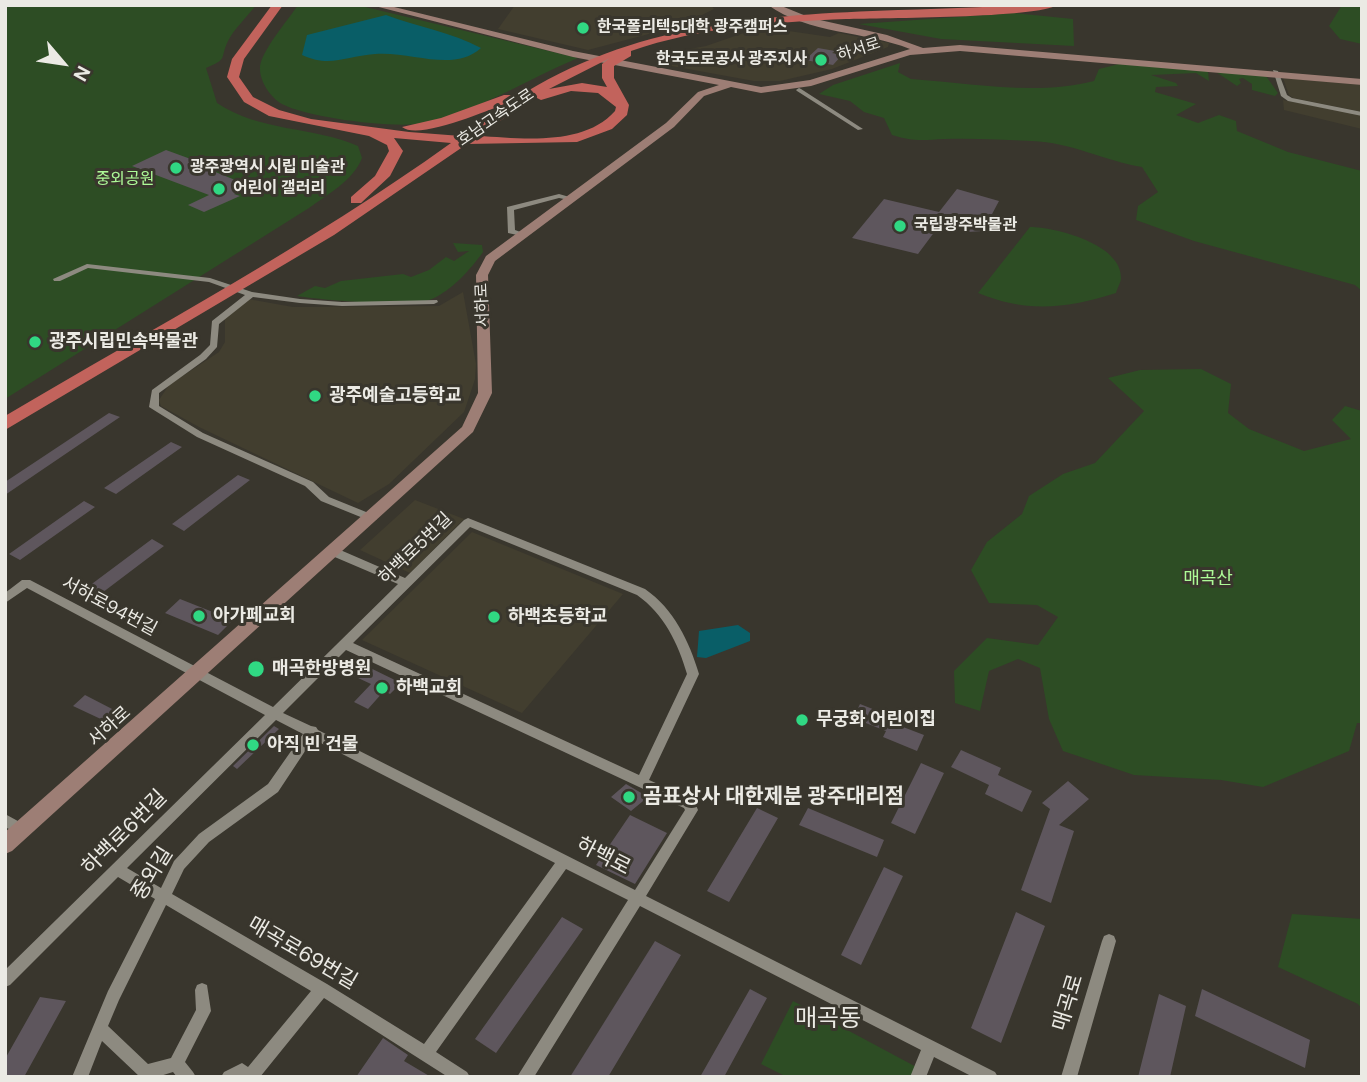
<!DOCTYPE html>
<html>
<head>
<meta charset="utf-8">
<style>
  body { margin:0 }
  #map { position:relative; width:1367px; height:1082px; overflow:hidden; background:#39362d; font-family:"DM Sans",sans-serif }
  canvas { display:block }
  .frame { position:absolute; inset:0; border:7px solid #ebeae4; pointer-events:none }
  .north { position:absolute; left:28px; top:28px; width:70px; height:70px; -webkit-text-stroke:5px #39362d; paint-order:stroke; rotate:119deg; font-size:19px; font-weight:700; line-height:28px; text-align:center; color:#ebeae4 }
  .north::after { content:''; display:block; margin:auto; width:24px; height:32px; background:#ebeae4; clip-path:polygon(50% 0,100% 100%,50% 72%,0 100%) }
</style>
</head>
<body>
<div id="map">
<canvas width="1367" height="1082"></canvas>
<div class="frame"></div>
<div class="north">N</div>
</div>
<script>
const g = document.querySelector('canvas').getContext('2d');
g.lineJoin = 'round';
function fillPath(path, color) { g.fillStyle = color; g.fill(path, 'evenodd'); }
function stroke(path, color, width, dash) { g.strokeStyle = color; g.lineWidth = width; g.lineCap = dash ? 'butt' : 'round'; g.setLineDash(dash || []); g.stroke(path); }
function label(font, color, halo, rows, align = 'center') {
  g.font = font + ' "DM Sans","Noto Sans KR",sans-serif'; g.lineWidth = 6; g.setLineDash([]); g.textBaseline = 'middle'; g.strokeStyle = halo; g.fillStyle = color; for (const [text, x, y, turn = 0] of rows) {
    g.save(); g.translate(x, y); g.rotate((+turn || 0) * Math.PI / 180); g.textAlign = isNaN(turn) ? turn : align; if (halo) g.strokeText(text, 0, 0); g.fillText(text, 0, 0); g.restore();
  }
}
fillPath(new Path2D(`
  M515,5H711L714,9L698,17V21L588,50L498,29Z
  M761,27L830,37L839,33L889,43L888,47L832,69L780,81H754L666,65L678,51L706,46Z
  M1283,78L1362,85V112L1293,98L1289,95Z
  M1283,100L1362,115V129L1284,110Z
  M463,292L476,364L475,379L464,412L389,484L358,503L199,427L161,406L159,400L169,385L219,352L225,342V318L248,299L293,307L439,306Z
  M415,500L464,519L410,573L360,550Z
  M472,532L623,594L522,713L362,640Z`), '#423e2f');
fillPath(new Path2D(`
  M5,5H256C248,16 234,29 228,41C219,60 229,58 206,68L217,103C260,132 312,126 358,146L362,158C353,181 328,194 309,208L5,399Z
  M298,5H357L578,58C526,80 480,110 425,123C396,129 308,118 282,104C271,98 260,82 260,69C259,53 289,19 298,5Z
  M1342,5H1362V44L1340,39L1329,26Z
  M1014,13L1073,19L1074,46L941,39L859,24Z
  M900,63L898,72L911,79C970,83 1036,96 1094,81L1099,69L1119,64L1208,71L1209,81L1196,73L1151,75L1176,83L1178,86L1156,87L1155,92L1196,104L1176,115L1198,123L1219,115L1236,121L1237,131L1288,152L1362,171V291L1355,285L1194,241L1136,220L1138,206L1158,192L1142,167C1105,161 1070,142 1032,141C1004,140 974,138 945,139C923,140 914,142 892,135L884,118L864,112L850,101L819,94L833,85Z
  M1216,72L1266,76L1278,93L1275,96L1252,90V84L1243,78L1239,79L1241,83L1237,86Z
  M1030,227C1055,227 1122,244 1121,278C1121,282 1117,289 1116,293C1065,309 1027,313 978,293Z
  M453,243L482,245L483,252C470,270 452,290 432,299C412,308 321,300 297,296L315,286L325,288L341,281L403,274L411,277L429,270L446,257L454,261L469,251L458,252Z
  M1201,369L1231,384L1228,413L1249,429L1304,451L1351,439L1332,420L1345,406L1362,411V723H1357L1349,751L1263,787L1221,780L1134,775L1063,751L1049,719L1040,668L1018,659L989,671L980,711L955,703L954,671L987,638L1038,645L1058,617L1037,605L989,603L971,570L987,542L1022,514L1029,496L1063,474L1095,463L1144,411L1108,378L1140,370Z
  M1292,914L1362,919V1009L1358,1004L1278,967Z
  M793,1001L922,1070L918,1077H787L761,1064Z`), '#2d4d24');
fillPath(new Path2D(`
  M386,15C418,27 451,32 481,48C453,73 412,51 375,54C346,56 330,68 302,55L307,35Z
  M738,625L750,633V641L706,658L697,657L699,631Z`), '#095e67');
fillPath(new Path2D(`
  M818,48L835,51L832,53L842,55L833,65L805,60Z
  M166,150L218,169L213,171L245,184L233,190L238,192L234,194L240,196L204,212L188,205L209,195L132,166Z
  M957,189L999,201L983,231L968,232L971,227L966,226L970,221L947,215L918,254L852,238L884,199L939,212Z
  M109,413L120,417L5,495V482Z
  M171,442L182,447L116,494L104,488Z
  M238,475L250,480L184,531L172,524Z
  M84,501L95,507L20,560L9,554Z
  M152,539L164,546L90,602L77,595Z
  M180,599L233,620L218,635L165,613Z
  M354,660L401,683L390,694L384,691L368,709L354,702L371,684L343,671Z
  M85,695L116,711L105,721L73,706Z
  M860,704L893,717L890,722L924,735L917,751L883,737L886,731L853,718Z
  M274,726L279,729L237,769L233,766Z
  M961,750L1001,768L998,775L1032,791L1022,812L985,794L989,785L951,767Z
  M921,763L944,773L915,834L891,823Z
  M1068,781L1089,799L1059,825L1074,831L1051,903L1021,890L1050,809L1042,803Z
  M626,784L648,797L631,811L611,797Z
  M757,808L778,818L729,902L707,891Z
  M808,808L884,840L877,857L799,825Z
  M630,815L667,833L635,884L596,865Z
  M884,867L903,876L861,965L841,955Z
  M1016,912L1045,926L1001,1043L971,1028Z
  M562,917L583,929L496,1053L475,1039Z
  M655,941L681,955L608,1077H570Z
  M750,989L767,998L724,1077H700Z
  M1202,989L1310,1040L1305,1068L1195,1016Z
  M1159,994L1186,1006L1170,1077H1138Z
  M40,997L66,1001L24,1077H5V1059Z
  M383,1038L408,1055L404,1061L431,1077H356Z`), '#5e565d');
fillPath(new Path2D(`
  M1273,70L1278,71L1287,95L1292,98L1362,112V116L1288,101L1281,96Z
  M799,88L801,89L863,129L858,130L797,91L796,90Z
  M559,194L573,198L569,200L559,198L514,210L515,230L526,234L522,236L508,233L507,207Z
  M87,264L210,278L252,292L300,299L342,302L437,300L438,302L434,304L342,306L300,303L253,297L219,324L217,347L206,359L159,393V406L203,433L313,482L329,497L376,516L377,518L376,520H368L321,501L305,486L197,437L149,407L152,390L200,355L210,345L212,321L245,295L209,282L88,268L60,281H54L53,279Z
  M468,518L645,589C674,609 689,641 699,674L649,780L694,800L698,810L646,896L995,1072L998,1077H973L934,1057L926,1077H910L921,1050L640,906L534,1077H517L628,900L566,869L436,1052L467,1072L470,1077H448L324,998L260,1077H221L224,1072L242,1063L248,1067L311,991L166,905L119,1000L108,1026L148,1064L171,1058L196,1010L195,990L197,985L202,983L207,985L211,1011L185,1062L193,1072L196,1077H177L173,1072L157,1077H140L102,1041L88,1077H72L108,991L155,899L118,877L10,985L5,987V970L265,715L27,588L5,603V593L22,580H30L273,707L398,584L330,555L329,552L330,549H338L405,578L464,520ZM470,527L637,595C664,614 678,643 687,674L639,775L353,643ZM346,650L684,808L685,810L635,890L318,730L316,727L311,726L283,713ZM276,720L303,734L268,784L199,834L174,861L161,888L127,868ZM313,739L555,863L424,1044L327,984L172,894L184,869L209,842L278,792Z
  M5,814L27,826L29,830L27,834L22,836L5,827Z
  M1109,934L1114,936L1116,941L1077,1077H1061L1102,941L1104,936Z`), '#8d8a80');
fillPath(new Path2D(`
  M371,5H386L573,51L761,87L810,80L910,49C865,31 808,34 768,5H779L811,18L887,35L923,48L960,45L1362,79V85L960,51L910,55L811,86L761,93L731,87L704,96L674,127L495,261L488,275L492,393L473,432L12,851L5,854V832L462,427L478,393L476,275L486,256L666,123L698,92L719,85L573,57Z`), '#9d7e75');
fillPath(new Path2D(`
  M272,5H283L244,59L239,77L253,97L279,110L311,119L409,132L461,136L510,102C490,109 419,141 402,127L441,118L504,95H514L515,99C633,23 761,15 898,10C951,9 1004,5 1057,5C1039,18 880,18 846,19C775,22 700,27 631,51V56L614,66V78L629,105L627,115L612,129L577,142L467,144L334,235L5,430V416C155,327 309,245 451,143L394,138L403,151L390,176L361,203H351V197L375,176L389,151L387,145L369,136L269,116L244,102L227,77L232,59ZM610,58L602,64V78L607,87L582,83L549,89ZM571,91L598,93L616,107L615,111C583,147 521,138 478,136L535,97L541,100Z`), '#c2635c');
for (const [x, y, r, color] of [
  [583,28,7,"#30d883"],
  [821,60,7,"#30d883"],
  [176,168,7,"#30d883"],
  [219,189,7,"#30d883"],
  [900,226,7,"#30d883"],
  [35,342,7,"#30d883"],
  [315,396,7,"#30d883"],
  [199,616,7,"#30d883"],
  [494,617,7,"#30d883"],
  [256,669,9,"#30d883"],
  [382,688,7,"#30d883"],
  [802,720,7,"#30d883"],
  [253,745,7,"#30d883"],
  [629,797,7,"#30d883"]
]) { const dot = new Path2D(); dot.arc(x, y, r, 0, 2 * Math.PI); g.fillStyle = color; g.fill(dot); stroke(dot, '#39362d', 2.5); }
label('bold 16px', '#ebeae4', '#39362d', [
  ["한국폴리텍5대학 광주캠퍼스",597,28],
  ["한국도로공사 광주지사",807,60,"right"],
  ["광주광역시 시립 미술관",190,168],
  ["어린이 갤러리",233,189],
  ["국립광주박물관",914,226]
], 'left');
label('16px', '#ebeae4', '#39362d', [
  ["하서로",859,50,-18],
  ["호남고속도로",496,118,-34],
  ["서하로",483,305,-92]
]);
label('16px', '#adfa97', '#39362d', [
  ["중외공원",125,180]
]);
label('bold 18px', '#ebeae4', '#39362d', [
  ["광주시립민속박물관",49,342],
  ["광주예술고등학교",329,396],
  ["아가페교회",213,616],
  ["하백초등학교",508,617],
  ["매곡한방병원",272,669],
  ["하백교회",396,688],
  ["무궁화 어린이집",816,720],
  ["아직 빈 건물",267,745]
], 'left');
label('18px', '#ebeae4', '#39362d', [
  ["하백로5번길",416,549,-44],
  ["서하로94번길",109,607,28],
  ["서하로",110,727,-42]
]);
label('18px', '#adfa97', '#39362d', [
  ["매곡산",1208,579]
]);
label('bold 21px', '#ebeae4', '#39362d', [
  ["곰표상사 대한제분 광주대리점",643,797]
], 'left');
label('21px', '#ebeae4', '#39362d', [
  ["하백로6번길",125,833,-45],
  ["하백로",603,857,27],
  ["중외길",153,874,-58],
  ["매곡로69번길",302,954,30],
  ["매곡로",1069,1003,-73]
]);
label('24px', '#ebeae4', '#39362d', [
  ["매곡동",828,1020]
]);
</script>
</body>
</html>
